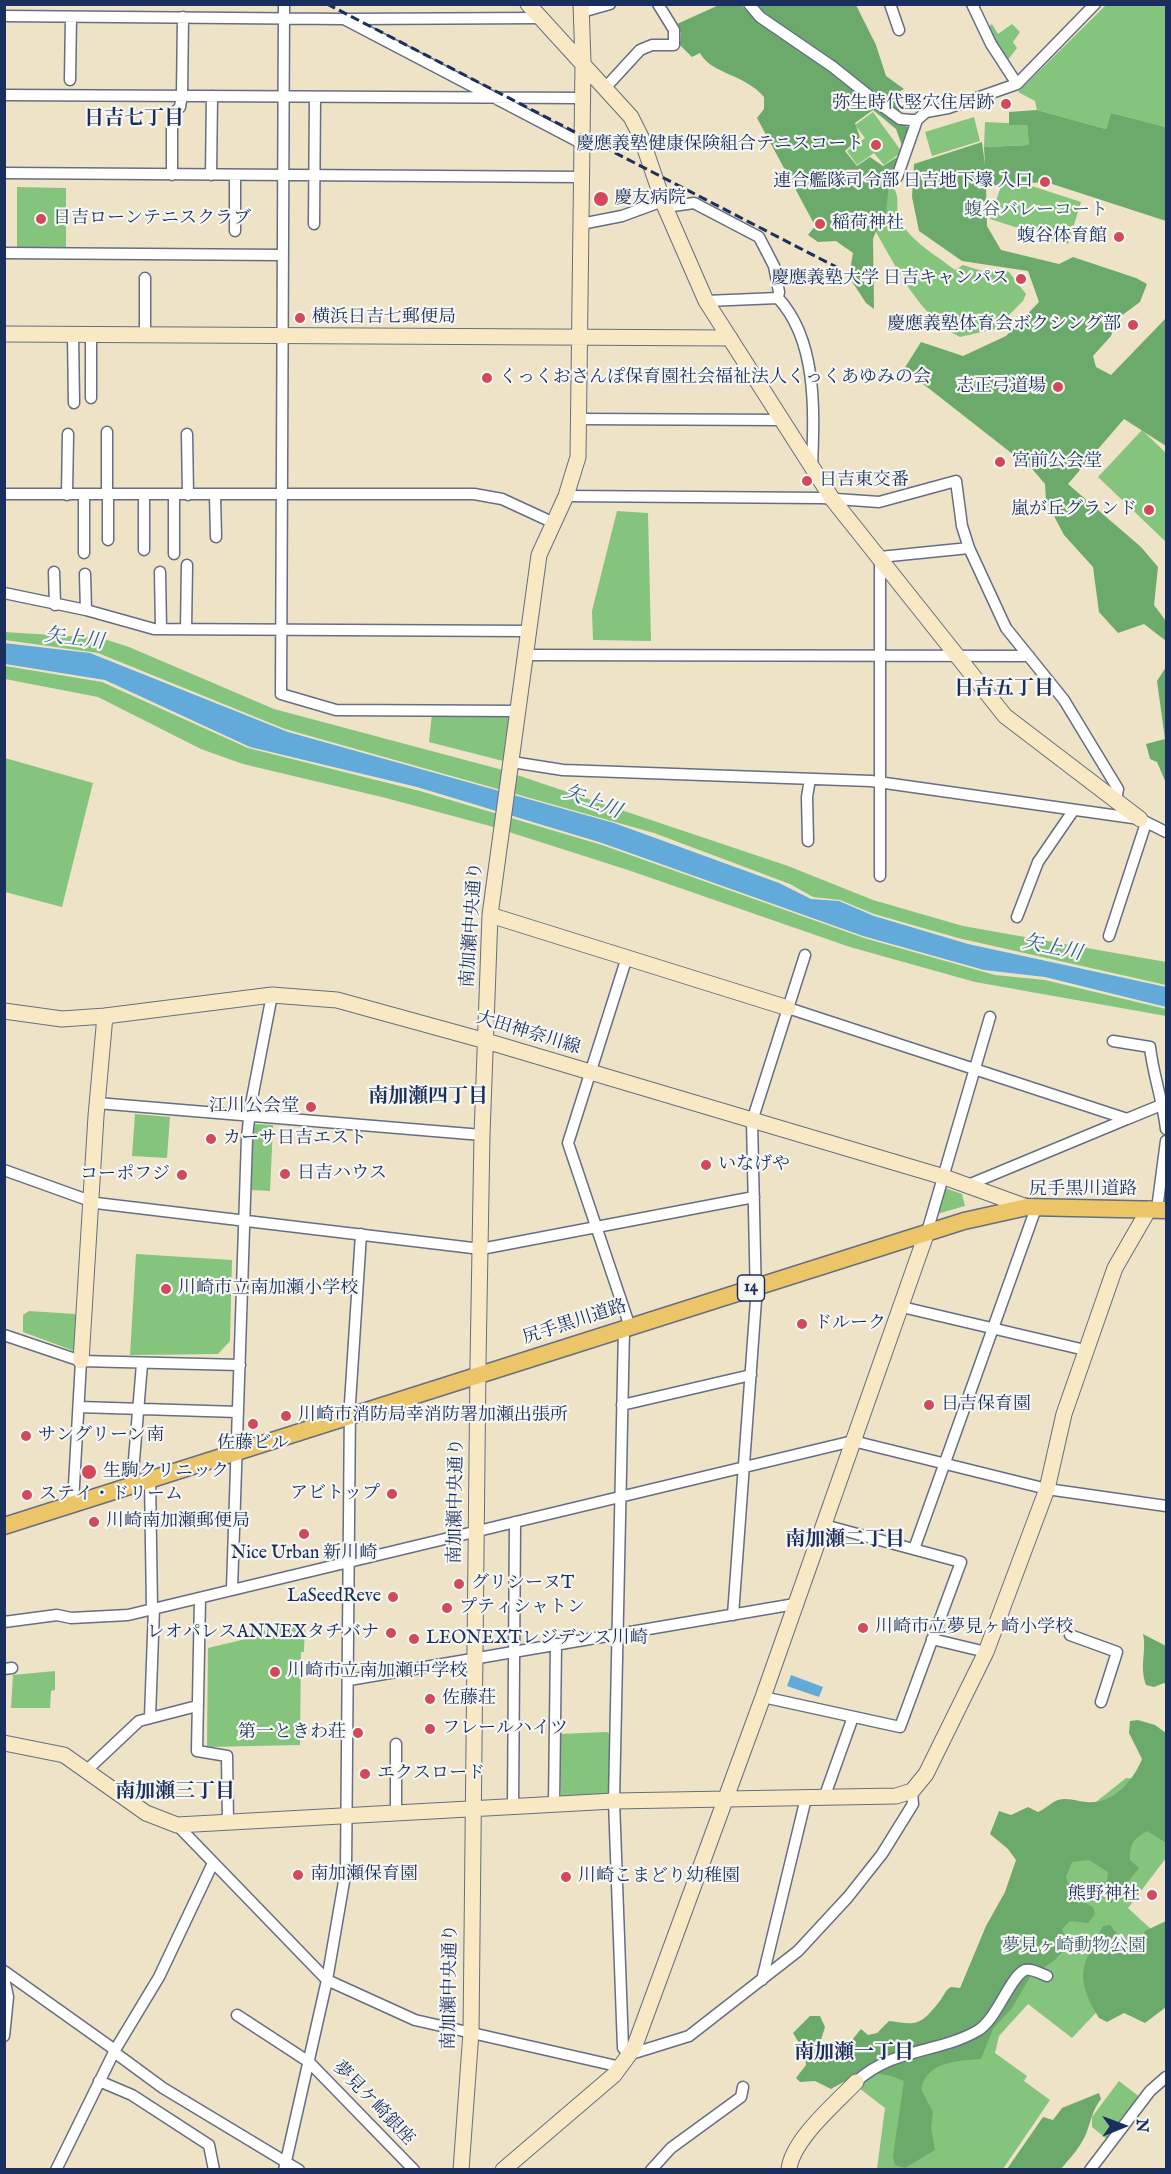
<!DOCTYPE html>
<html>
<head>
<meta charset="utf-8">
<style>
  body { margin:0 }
  #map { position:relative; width:1171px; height:2174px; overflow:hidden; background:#eee3c7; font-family:"IM FELL English",serif }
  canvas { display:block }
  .frame { position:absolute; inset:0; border:6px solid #1b2f5e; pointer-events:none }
  .north { position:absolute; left:1093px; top:2096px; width:60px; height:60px; -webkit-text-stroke:4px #f6f6f2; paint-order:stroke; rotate:89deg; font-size:16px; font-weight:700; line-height:24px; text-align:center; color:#1b2f5e }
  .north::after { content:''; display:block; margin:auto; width:21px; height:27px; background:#1b2f5e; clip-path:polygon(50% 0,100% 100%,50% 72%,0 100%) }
</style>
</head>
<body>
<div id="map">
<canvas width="1171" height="2174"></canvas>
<div class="frame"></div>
<div class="north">N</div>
</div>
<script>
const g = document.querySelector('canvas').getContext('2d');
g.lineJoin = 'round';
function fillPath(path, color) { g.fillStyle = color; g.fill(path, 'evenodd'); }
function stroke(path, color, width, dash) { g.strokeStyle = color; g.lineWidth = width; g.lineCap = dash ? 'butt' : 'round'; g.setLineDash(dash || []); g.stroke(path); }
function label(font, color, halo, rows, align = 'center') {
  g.font = font + ' "IM FELL English","Noto Serif JP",serif'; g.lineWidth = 4.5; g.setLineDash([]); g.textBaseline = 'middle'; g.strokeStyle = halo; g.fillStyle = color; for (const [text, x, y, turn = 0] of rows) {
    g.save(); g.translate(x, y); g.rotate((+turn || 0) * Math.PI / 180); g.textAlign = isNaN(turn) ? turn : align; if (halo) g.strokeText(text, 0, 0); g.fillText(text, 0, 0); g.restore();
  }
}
fillPath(new Path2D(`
  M1106,5L1166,6V127L1111,113L1106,129L1037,110L1035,101L1018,92Z
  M992,24L998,34L1012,24L1020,32L1013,42L1017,48L1007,61L988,27Z
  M873,112L902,152L884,165L874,153L857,165L847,151L865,138L855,125Z
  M974,117L980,141L932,156L925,132Z
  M985,122L1027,124L1029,145L984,147Z
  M1004,177L1081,202L1068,244L990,219Z
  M889,181C904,200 893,205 900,220C910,241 936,255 955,270L963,265L989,273L1000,269L1009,272L1026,294L1023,301L995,329L960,337C919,317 896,266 873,227L886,199Z
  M17,187L66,188V250H17Z
  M1142,430L1166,453V542L1098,477Z
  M617,511L648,513L651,641L593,640L592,611Z
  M4,632L101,638L129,647L274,709L499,769L788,866L873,900L963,926L1166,962V985L958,938L874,914L840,900L813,897L790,884L654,833L285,729L98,653L5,640Z
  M5,666L102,682L248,748L420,791L602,845L864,938L995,975L1045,980L1166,1009V1016L975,982L850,947L628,870L490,826L386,798L243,764L201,749L98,697L5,679Z
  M513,713L507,762L429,742L432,714Z
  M5,758L93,783L62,907L5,892Z
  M135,1114L170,1117L167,1158L132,1156Z
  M254,1124L273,1125L270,1191L251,1190Z
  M945,1188L962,1194L965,1206L937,1214Z
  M136,1254L232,1260L230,1341L218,1354L130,1355Z
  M29,1311L75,1314L80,1322L77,1352L23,1332V1315Z
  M271,1625H305L304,1652H301L300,1745L207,1747L208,1648L250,1638L249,1634L271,1629Z
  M55,1671V1690L51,1691L50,1708H11L13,1675Z
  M607,1732L611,1735L610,1795L561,1798L559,1734Z
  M1126,1778L1166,1781V1858L1128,1908L1164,1941L1072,2038L1028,2004L999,2036L995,2053L1027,2076L1024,2081L1050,2100L1003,2169H877L885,2108L846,2078L937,2038L1067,1825Z
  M1119,2081L1141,2098L1108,2140L1092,2127V2117Z`), '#85c47c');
fillPath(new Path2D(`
  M719,5H741L756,21L759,16L757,5H856L876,45L886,76L904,89L897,93L901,109L891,118L913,130L904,151L896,129L873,110L855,123L860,137L845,151L857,166L870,157L883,166L902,154L894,176L889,181L885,226L876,231L873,239L874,309L866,303L849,277L853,253L836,241L818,242L808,235L815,226L812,220L757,118L764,109V97C745,74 711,74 700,53L692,57L680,45L681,33L677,24Z
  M1037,110L1106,129L1111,113L1166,127V221L1046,182L986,186L987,226L1001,250L1059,264L1073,257L1136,278L1147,284L1140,302L1117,319L1111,336L1093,356L1096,367L1111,375L1166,318V446L1124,419L1068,484L1141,547L1158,567L1154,605L1166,621V641L1144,624L1118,633L1099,612L1093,567L1064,535L1046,501L1045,484L1033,470L904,369L921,342L963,356L1006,336L1039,302L1028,271L962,261L919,231L912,197L914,164L982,142L985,165L984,147L1029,145L1027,125H1009V112Z
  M1166,667V783L1157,762L1150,759L1146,744L1165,739L1157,681Z
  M1143,1634L1166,1646V1685L1164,1683L1154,1687L1146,1685C1139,1665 1147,1651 1143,1634Z
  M1138,1720L1155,1725L1166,1733V1843L1147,1831C1134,1838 1129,1845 1130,1860L1139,1868L1111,1903L1098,1890L1107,1880L1108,1872L1089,1860L1072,1862L1066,1877C1070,1891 1079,1901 1093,1907L1095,1914L1088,1923L1070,1921L1062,1929L1067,1940L1064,1950L1055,1960L1030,1977L1012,2008L993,2029L981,2059C957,2061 928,2061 921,2089L933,2112L931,2128L935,2150L905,2168L895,2165L893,2156L904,2081C873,2068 859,2073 831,2089L815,2081L800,2082L796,2078L806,2065L805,2053L793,2033L810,2016H820L825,2027L821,2040L833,2055L842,2052L861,2029L868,2035L877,2033L889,2021C917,2025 920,2026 939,2002C944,1996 945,1990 951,1987L960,1988L986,1926L1005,1892L1016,1860L1008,1849L990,1834L999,1811L1011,1815L1028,1807L1038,1812C1045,1809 1052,1802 1058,1800C1069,1797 1076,1801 1086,1802C1113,1805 1133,1781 1142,1759L1129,1733L1130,1721Z
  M1166,1921V2007L1145,2023L1124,2013L1107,2022L1099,2018C1074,1977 1081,1965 1103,1926L1110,1925L1129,1948L1138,1943L1145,1931Z
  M1099,2093L1101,2099C1092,2111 1091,2121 1086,2134C1080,2148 1070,2158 1061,2169H1007L1043,2117L1053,2120L1062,2108Z`), '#6caa6c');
fillPath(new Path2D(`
  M4,643L90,653L288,732L614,823L779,883L811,899L839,901L874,916L968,944L1166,987V1007L1045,977L984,970L863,936L602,843L417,787L250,747L105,680L5,664Z
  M791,1675L823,1687L819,1697L787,1686Z`), '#61aad9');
const street = new Path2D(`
  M284,4L281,694L336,710L518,711
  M749,4L760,17L833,67L878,103L900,119L911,120H917L926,112L948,108L1017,84L1095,4
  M890,4L899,30
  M972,4L991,44L1017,84
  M582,12L610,4
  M4,16L344,19L581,143
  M346,19L541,18
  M70,80L71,17
  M605,88L640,50L652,45H674V30L658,4
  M4,95L582,98
  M4,173L581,177
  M172,175V115L180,107L182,95L183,17
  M211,175L212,96
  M897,177L917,120
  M665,207L694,203L759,237L774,266L779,292L778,298C818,341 814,413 812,468
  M314,224L315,97
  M581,224L622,216L663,201
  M235,231V175
  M4,253L283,255
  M706,301L778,298
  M73,335L74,403
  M145,335V278
  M91,398V335
  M580,419L781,420
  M107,432V495
  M187,434L188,495
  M4,494H474L502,499L554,523
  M67,495L68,434
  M215,495L216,537
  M566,496L822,498L879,502L956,481L962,526L969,548L1006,628L1064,700L1118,789L1116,801
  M108,540V495
  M144,550V495
  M84,553V495
  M174,554V495
  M54,572L55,605
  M160,572L161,629
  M85,574L86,610
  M4,593L86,610L154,629L528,631
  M186,629L187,565
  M526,655L1029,656
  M512,762L563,770L871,781L1140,819L1166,832
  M808,841L807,797L810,779
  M880,876V557L969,548
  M1017,917L1038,862L1073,811
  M1109,936L1146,823
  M627,957L568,1143L630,1327
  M788,1008L1127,1119L1166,1103
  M1113,1041L1150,1047C1153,1075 1163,1101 1166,1129
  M97,1103L482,1135
  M4,1170L96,1203L481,1249L754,1197
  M968,1185L1127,1119
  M1157,1209L1166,1141
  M927,1232L990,1017
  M902,1307L1085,1350
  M624,1329L614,1801L623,2048L631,2054L689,2036L798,1951L848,1897L882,1854L913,1804L912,1791
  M4,1335L81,1361L240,1365
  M622,1405L751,1375
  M79,1407L238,1412
  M150,1478L152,1609
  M132,1484L142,1364
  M73,1503L81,1361
  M914,1549L1036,1208
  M232,1589L247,1138L250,1109L272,995
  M200,1598L197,1751L227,1756L228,1822
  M733,1615L756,1300L752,1121L805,955
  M4,1622L57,1615L71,1618L128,1615L853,1441L1047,1489L1166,1506
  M1070,1635L1117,1652L1101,1702
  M932,1639L986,1652
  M4,1669L12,1668
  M349,1680L795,1604
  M763,1697L900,1727L961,1562L824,1525
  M150,1717L154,1608
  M396,1744V1814
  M87,1770L139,1721L197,1706
  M824,1798L853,1717
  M554,1804L556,1644
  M513,1807L515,1522
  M177,1825L327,1980L415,2020L621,2067
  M4,1971L115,2050
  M4,1978L8,1997L4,2036
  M762,1980L806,1798
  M237,2015L309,2062L414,2170
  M114,2052L163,2088L299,2170
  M99,2081L132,2095L209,2145L214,2170
  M856,2082C892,2048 939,2053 977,2031C997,2020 1010,1976 1025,1970C1032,1968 1041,1974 1047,1976
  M56,2170L115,2050L159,1977L213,1863
  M284,2170L327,1980L346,1870L350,1403L361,1234
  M651,2170L671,2148L741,2097L743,2087
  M1090,2170L1150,2091L1166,2077`);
const secondary = new Path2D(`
  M528,4L631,117L641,137L665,207L706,301L833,500L1005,716L1140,819
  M4,334L730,338
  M490,915L788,1008
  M4,1011L62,1019L105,1016L272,995L337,1000L486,1041L944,1177L1027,1207
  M81,1361L96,1116L105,1016
  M4,1743L64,1755L146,1813L177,1825L614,1801L896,1796L912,1791L926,1774L986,1652L1047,1489L1064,1414L1115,1268L1149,1209
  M461,2170L471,2032L478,1363L482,1135L490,915L539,555L566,496L578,457L583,62L581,4
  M503,2170L614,2075L634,2048L763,1697L927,1232
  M789,2170C791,2141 836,2103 856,2082`);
const primary = new Path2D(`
  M4,1526L964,1221L1027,1207L1166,1210`);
stroke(street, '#656e83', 13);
stroke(secondary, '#656e83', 17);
stroke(primary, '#656e83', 19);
stroke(street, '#fff', 10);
stroke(secondary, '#f8e8c3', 15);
stroke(primary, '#edc569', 16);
stroke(new Path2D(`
  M327,4L842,270`), '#1b2f5e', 3, [9, 4.5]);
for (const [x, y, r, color] of [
  [1006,104,6,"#d1495b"],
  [876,145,6,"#d1495b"],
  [1045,182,6,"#d1495b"],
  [601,199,8,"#d1495b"],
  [41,219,6,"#d1495b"],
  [820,224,6,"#d1495b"],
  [1119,237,6,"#d1495b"],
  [1021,279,6,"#d1495b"],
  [300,318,6,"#d1495b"],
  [1133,325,6,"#d1495b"],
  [487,378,6,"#d1495b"],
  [1058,387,6,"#d1495b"],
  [1000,462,6,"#d1495b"],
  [807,481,6,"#d1495b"],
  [1149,510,6,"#d1495b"],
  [311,1107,6,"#d1495b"],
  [211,1139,6,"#d1495b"],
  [706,1165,6,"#d1495b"],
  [285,1174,6,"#d1495b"],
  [182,1175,6,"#d1495b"],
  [166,1289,6,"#d1495b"],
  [802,1324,6,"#d1495b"],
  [929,1405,6,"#d1495b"],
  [286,1416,6,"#d1495b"],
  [253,1424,6,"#d1495b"],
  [26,1436,6,"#d1495b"],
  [89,1472,8,"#d1495b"],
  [392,1494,6,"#d1495b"],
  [27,1495,6,"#d1495b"],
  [94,1522,6,"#d1495b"],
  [304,1534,6,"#d1495b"],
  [459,1584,6,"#d1495b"],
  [393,1597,6,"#d1495b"],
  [447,1608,6,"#d1495b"],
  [863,1628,6,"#d1495b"],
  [391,1633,6,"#d1495b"],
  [414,1639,6,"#d1495b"],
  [275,1672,6,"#d1495b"],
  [430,1699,6,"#d1495b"],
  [430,1729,6,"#d1495b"],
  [358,1733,6,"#d1495b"],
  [365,1774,6,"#d1495b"],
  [298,1875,6,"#d1495b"],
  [566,1877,6,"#d1495b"],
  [1152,1895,6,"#d1495b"]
]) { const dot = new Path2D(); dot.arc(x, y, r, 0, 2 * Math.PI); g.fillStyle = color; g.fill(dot); stroke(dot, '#f6f6f2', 2); }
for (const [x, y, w] of [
  [751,1288,27]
]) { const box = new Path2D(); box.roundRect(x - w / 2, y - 13, w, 26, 4.5); g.fillStyle = '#f6f6f2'; g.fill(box); stroke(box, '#1b2f5e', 1.5); }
label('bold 16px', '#1b2f5e', null, [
  ["14",751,1288]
]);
label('18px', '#1b2f5e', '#f6f6f2', [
  ["弥生時代竪穴住居跡",994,104,"right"],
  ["慶應義塾健康保険組合テニスコート",864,145,"right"],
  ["連合艦隊司令部 日吉地下壕 入口",1033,182,"right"],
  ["慶友病院",614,199],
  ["日吉ローンテニスクラブ",53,219],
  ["稲荷神社",832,224],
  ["蝮谷体育館",1107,237,"right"],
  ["慶應義塾大学 日吉キャンパス",1009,279,"right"],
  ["横浜日吉七郵便局",312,318],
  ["慶應義塾体育会ボクシング部",1121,325,"right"],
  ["くっくおさんぽ保育園社会福祉法人くっくあゆみの会",499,378],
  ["志正弓道場",1046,387,"right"],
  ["宮前公会堂",1012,462],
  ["日吉東交番",819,481],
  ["嵐が丘グランド",1137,510,"right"],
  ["江川公会堂",299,1107,"right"],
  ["カーサ日吉エスト",223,1139],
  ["いなげや",718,1165],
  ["日吉ハウス",297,1174],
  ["コーポフジ",170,1175,"right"],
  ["川崎市立南加瀬小学校",178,1289],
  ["ドルーク",814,1324],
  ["日吉保育園",941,1405],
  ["川崎市消防局幸消防署加瀬出張所",298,1416],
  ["サングリーン南",38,1436],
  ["佐藤ビル",253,1444,"center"],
  ["生駒クリニック",103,1472],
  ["アビトップ",380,1494,"right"],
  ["ステイ・ドリーム",39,1495],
  ["川崎南加瀬郵便局",106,1522],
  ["Nice Urban 新川崎",304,1554,"center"],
  ["グリシーヌT",471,1584],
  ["LaSeedReve",381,1597,"right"],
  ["プティシャトン",459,1608],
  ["川崎市立夢見ヶ崎小学校",875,1628],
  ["レオパレスANNEXタチバナ",379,1633,"right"],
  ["LEONEXTレジデンス川崎",426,1639],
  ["川崎市立南加瀬中学校",287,1672],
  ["佐藤荘",442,1699],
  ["フレールハイツ",442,1729],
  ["第一ときわ荘",346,1733,"right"],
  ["エクスロード",377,1774],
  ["南加瀬保育園",310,1875],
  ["川崎こまどり幼稚園",578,1877],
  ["熊野神社",1140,1895,"right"]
], 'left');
label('18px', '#3b5c67', '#f6f6f2', [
  ["蝮谷バレーコート",1036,211],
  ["夢見ヶ崎動物公園",1074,1947]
]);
label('18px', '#1b2f5e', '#f6f6f2', [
  ["南加瀬中央通り",473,925,-86],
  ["大田神奈川線",528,1034,17],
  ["尻手黒川道路",1083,1190],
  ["尻手黒川道路",575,1323,-18],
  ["南加瀬中央通り",457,1501,-89],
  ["南加瀬中央通り",451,1987,-89],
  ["夢見ケ崎銀座",373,2104,46]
]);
label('bold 20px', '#1b2f5e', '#f6f6f2', [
  ["日吉七丁目",134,120],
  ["日吉五丁目",1004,690],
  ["南加瀬四丁目",428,1098],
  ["南加瀬二丁目",845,1541],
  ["南加瀬三丁目",175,1793],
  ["南加瀬一丁目",854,2054]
]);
label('italic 20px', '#345a89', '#f6f6f2', [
  ["矢上川",74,640,7],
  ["矢上川",592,803,21],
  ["矢上川",1052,949,12]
]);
</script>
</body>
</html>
